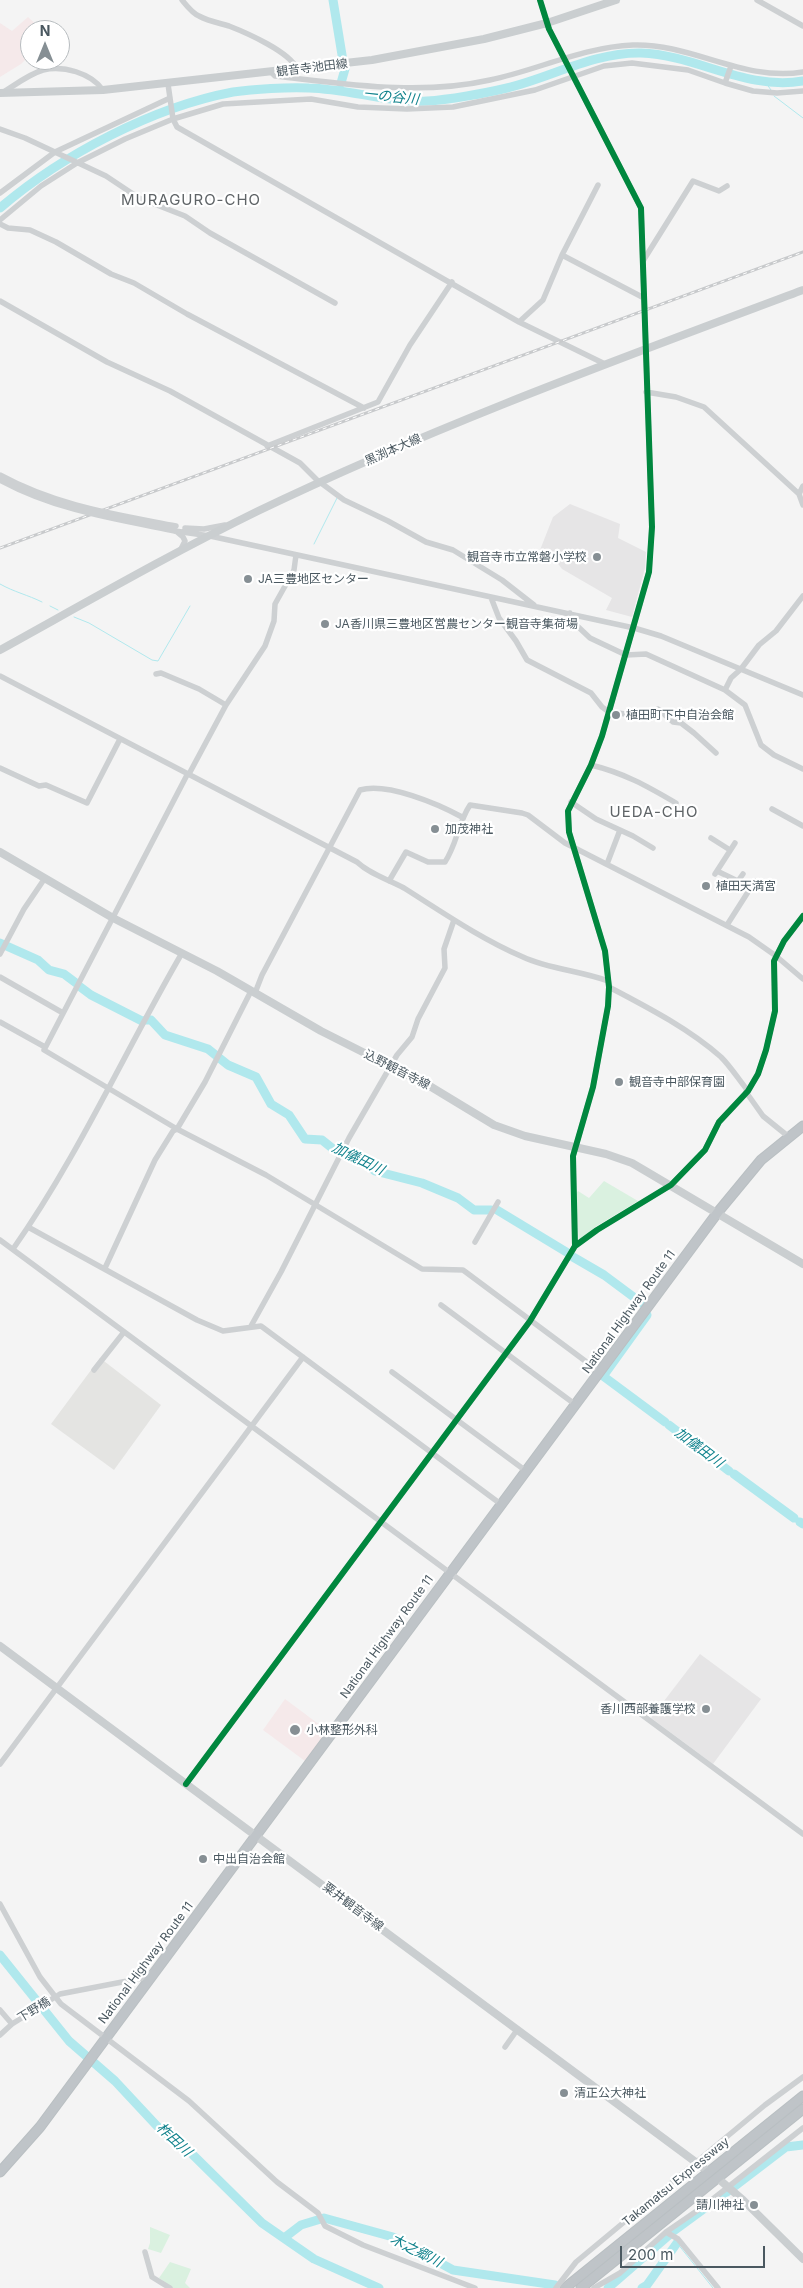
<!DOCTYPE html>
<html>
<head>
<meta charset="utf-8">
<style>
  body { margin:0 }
  #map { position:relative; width:803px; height:2288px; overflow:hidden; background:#f4f4f4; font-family:Inter,sans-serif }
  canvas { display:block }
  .north { position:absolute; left:20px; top:20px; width:50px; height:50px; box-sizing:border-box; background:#fff; border:1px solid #b7bcbf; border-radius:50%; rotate:0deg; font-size:14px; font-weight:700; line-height:20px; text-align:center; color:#4a5860 }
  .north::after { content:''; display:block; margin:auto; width:18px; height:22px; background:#868f94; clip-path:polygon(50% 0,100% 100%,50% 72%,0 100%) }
  .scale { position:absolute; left:620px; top:2246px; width:145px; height:22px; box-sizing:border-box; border:2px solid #4a5860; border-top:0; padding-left:6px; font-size:15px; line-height:18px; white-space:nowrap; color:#4a5860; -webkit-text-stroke:4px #fff; paint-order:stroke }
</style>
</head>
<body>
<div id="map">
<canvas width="803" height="2288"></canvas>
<div class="north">N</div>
<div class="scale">200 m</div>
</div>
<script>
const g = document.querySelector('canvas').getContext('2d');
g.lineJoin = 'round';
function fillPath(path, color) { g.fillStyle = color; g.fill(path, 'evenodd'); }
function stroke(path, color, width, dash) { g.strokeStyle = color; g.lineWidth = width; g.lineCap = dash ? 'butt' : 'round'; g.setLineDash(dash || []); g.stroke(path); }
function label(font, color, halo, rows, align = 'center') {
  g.font = font + ' Inter,"Noto Sans JP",sans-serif'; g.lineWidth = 4.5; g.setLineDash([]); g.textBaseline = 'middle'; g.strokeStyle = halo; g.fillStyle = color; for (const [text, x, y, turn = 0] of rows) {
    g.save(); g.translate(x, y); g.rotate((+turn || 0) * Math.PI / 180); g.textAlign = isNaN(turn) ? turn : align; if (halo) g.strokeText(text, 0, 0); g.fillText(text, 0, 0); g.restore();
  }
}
fillPath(new Path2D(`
  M100,1358L161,1405L114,1470L51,1424Z`), '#e4e4e2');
fillPath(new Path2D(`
  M570,504L620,524L618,538L646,552L645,568L632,617L606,610L612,598L562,569L556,561L541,554L540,550L553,517Z
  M700,1654L761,1699L713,1764L651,1718Z`), '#e6e5e6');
fillPath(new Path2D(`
  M28,17L42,30H30V55L21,64L0,77V23L12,31Z
  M285,1699L328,1731L305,1761L263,1730Z`), '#f5e9ea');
fillPath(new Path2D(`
  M604,1181L638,1201L595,1227L579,1241L575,1195L578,1191L589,1198Z
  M150,2227L170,2235L161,2253L148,2249L150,2243Z
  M170,2262L191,2269L185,2283L190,2288H173L159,2278Z`), '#daf1e0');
stroke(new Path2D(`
  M766,83L771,90
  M774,96L803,118
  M314,544L337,498
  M0,584C14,592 28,595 42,602
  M50,606L58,610
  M74,617L89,623L152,660L158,661L190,606
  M677,2243L713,2288`), '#b0e8ed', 1);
stroke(new Path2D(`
  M333,0L343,61
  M341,83L345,69
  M0,208C62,155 153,107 233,92C254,89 288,87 309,88C349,89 388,103 427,101C448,100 486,93 507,88C552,77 594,52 641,53C697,55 746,91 803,81
  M0,943L38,960L49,970L64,974L76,983
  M79,986L91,995L142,1021
  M146,1020H151L165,1035L208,1049L228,1065L256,1077L271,1104L289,1115L305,1139L322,1140L332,1148L361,1160L375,1171L422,1183L458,1198L474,1210H491
  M497,1210L568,1253
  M573,1257L604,1275L643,1304
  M606,1372L647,1315
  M603,1376L665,1422
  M669,1425L729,1471
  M734,1474L794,1518
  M800,1522L803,1524
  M0,1955L69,2041L115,2081L157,2126L188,2150L262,2223L314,2259L379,2288
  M735,2186L786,2147L803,2145
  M672,2232L728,2191
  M284,2238L301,2225L324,2218L393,2237L453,2270L555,2285
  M608,2288L669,2235
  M642,2288L647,2285L677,2243`), '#b0e8ed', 9);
const highway = new Path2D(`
  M0,2172L40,2127L718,1212L761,1160L803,1126
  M565,2288L803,2096
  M581,2288L803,2109`);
stroke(highway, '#b9bfc2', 11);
stroke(new Path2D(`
  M182,0C187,6 192,13 199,16C208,21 219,23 229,26C247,33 290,52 297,69
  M540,0L549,29L641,208L652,527L649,572L602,736L591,765L568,811L569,832L605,951L609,987L608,1006L593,1087L573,1156L575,1246
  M757,0L803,26
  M271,72L275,76C346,84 419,96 490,80C538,70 583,47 633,45C692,43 743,82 803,72
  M725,83L731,66
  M168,84L173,119L177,127L519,322L605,364
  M2,93C15,85 29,74 43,70C63,65 91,73 103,90
  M0,129L25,138L106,176L139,198L185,216L210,233L335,303
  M0,193L55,152L170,98
  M0,220L41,186L77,163L125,139L173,119L223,104L311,99L358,107L407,109L453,107L535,90L604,66L632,63L688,70L725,83L753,91L777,93L803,91
  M0,224L8,228L30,230L56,242L111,274L134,283L187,314L364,408
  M562,255L644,298
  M643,261L693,181L719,191L727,186
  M0,301L107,362L170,391L300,463L317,480L344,500L388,521L426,542L453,550L502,580L534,605
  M519,322L543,300L562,255L598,185
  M646,392L676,397L704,407L799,494L803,505
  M267,446L378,402L410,345L452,282
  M799,494L803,486
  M185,528L204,529L225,525
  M175,531L210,536L634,628L661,636L803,695
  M177,532L183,537L185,541L180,551
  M492,600L499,618L516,641L527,660L591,693L602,707L609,712L634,715L646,714L658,709L673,722L681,723L694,733L716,753
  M570,613L572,621L590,638L626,655L646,654L725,690L745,705L761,745L774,755L803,769
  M156,674L161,673L199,689L226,705
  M0,676L357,862C371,875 388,879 404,888C442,912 481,939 523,957C549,969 581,971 608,981
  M725,690L731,678L741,669L759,645L776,631L803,596
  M591,765C624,773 647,786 676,803
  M0,768L39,786L46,785L87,803L120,739
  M189,774L226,705L265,646L274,621L275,604L294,570L296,555
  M187,775L44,1050L177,1129L266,1175L422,1269L463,1270L600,1372
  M571,802L596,819L633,836L653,848
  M772,809L803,826
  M711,838L730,850
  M607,864L620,830
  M717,871L750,887
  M715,874L735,843
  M389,881L406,852L428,862H445C457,844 458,823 470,805L522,813L528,815L565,843L749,937L776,956L803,979
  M738,881L743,874
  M727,925L755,881
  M0,954L24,909L45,878
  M0,977L63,1013
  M609,987C647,1007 688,1028 721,1057C731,1067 739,1080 748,1091
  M255,993L262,975L360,790C387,782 438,804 462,817
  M0,1022L45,1047
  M746,1092L763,1116L789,1137
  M28,1227L197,1320L223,1331L261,1326L502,1505
  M0,1240L803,1834
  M475,1242L498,1202
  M13,1249C78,1157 125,1051 182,953
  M105,1268L155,1160L173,1131L177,1129L205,1082L251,991
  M441,1305L576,1405
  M251,1326L281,1272L349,1138L397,1055L412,1037L418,1019L445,968L444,949L454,920
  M94,1370L124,1332
  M392,1372L526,1471
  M0,1764L303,1357
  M186,1784L530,1321L575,1246L597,1230L671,1185L705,1150L719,1122L748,1091L758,1074L766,1050L775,1011L774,961L784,941L803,916
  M0,1904L40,1977L61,2004L189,2101L277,2182L318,2213L325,2226L363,2245L475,2288
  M0,2010L12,2024
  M0,2035L12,2024L60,1994L143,1978L152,1973
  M505,2047L517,2030
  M666,2232L678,2239L718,2288
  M145,2252L152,2277L170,2288
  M556,2288L576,2262L765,2105L803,2077
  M594,2288L620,2273L666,2232L704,2206L803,2128`), '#cdd0d2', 5.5);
stroke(new Path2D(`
  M0,93L103,90L372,60L484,39L547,23L616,0
  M0,650C85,603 170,554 258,511C435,426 619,359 803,290
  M0,852L113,918L217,971L321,1031L428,1085L494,1125L525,1136L606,1154L632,1163L803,1264
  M0,1646L705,2169
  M721,2181L743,2200L803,2259`), '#caced0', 8);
stroke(highway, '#bfc4c8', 9);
const rail = new Path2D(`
  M0,548L803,252`);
stroke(rail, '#c8cacc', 3);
stroke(rail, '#fff', 1, [4]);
stroke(new Path2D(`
  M0,475C57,506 114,514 176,526
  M0,480C55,510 115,519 175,531`), '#cdd0d2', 5.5);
stroke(new Path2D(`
  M540,0L549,29L641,208L652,527L649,572L602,736L591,765L568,811L569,832L605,951L609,987L608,1006L593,1087L573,1156L575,1246
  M186,1784L530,1321L575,1246L597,1230L671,1185L705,1150L719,1122L748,1091L758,1074L766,1050L775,1011L774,961L784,941L803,916`), '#00873e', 6);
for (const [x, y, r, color] of [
  [597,557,5,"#868f94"],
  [248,579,5,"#868f94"],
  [325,624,5,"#868f94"],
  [616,715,5,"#868f94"],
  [435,829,5,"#868f94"],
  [706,886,5,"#868f94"],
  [619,1082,5,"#868f94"],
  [706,1709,5,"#868f94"],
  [295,1730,6,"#868f94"],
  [203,1859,5,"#868f94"],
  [564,2093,5,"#868f94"],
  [754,2205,5,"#868f94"]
]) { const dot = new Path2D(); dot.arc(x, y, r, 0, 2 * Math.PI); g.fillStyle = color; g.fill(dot); stroke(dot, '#fff', 2); }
label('12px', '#4a5860', '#fff', [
  ["観音寺池田線",312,68,-7],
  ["黒渕本大線",393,450,-24],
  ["込野観音寺線",397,1070,27],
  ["National Highway Route 11",629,1312,-54],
  ["National Highway Route 11",387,1637,-54],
  ["粟井観音寺線",353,1907,37],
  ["National Highway Route 11",146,1963,-53],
  ["下野橋",34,2010,-32],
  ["Takamatsu Expressway",676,2182,-39]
]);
label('12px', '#4a5860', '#fff', [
  ["観音寺市立常磐小学校",587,557,"right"],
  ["JA三豊地区センター",258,579],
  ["JA香川県三豊地区営農センター観音寺集荷場",335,624],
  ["植田町下中自治会館",626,715],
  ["加茂神社",445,829],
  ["植田天満宮",716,886],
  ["観音寺中部保育園",629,1082],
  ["香川西部養護学校",696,1709,"right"],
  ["小林整形外科",306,1730],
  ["中出自治会館",213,1859],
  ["清正公大神社",574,2093],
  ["請川神社",744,2205,"right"]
], 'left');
label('italic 14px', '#11838d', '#fff', [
  ["一の谷川",391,97,6],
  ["加儀田川",358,1159,26],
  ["加儀田川",699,1448,37],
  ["柞田川",174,2140,43],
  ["木之郷川",416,2251,27]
]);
g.letterSpacing = '1px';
label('15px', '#5f6467', '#fff', [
  ["MURAGURO-CHO",191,200],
  ["UEDA-CHO",654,812]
]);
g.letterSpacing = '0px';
</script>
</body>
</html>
